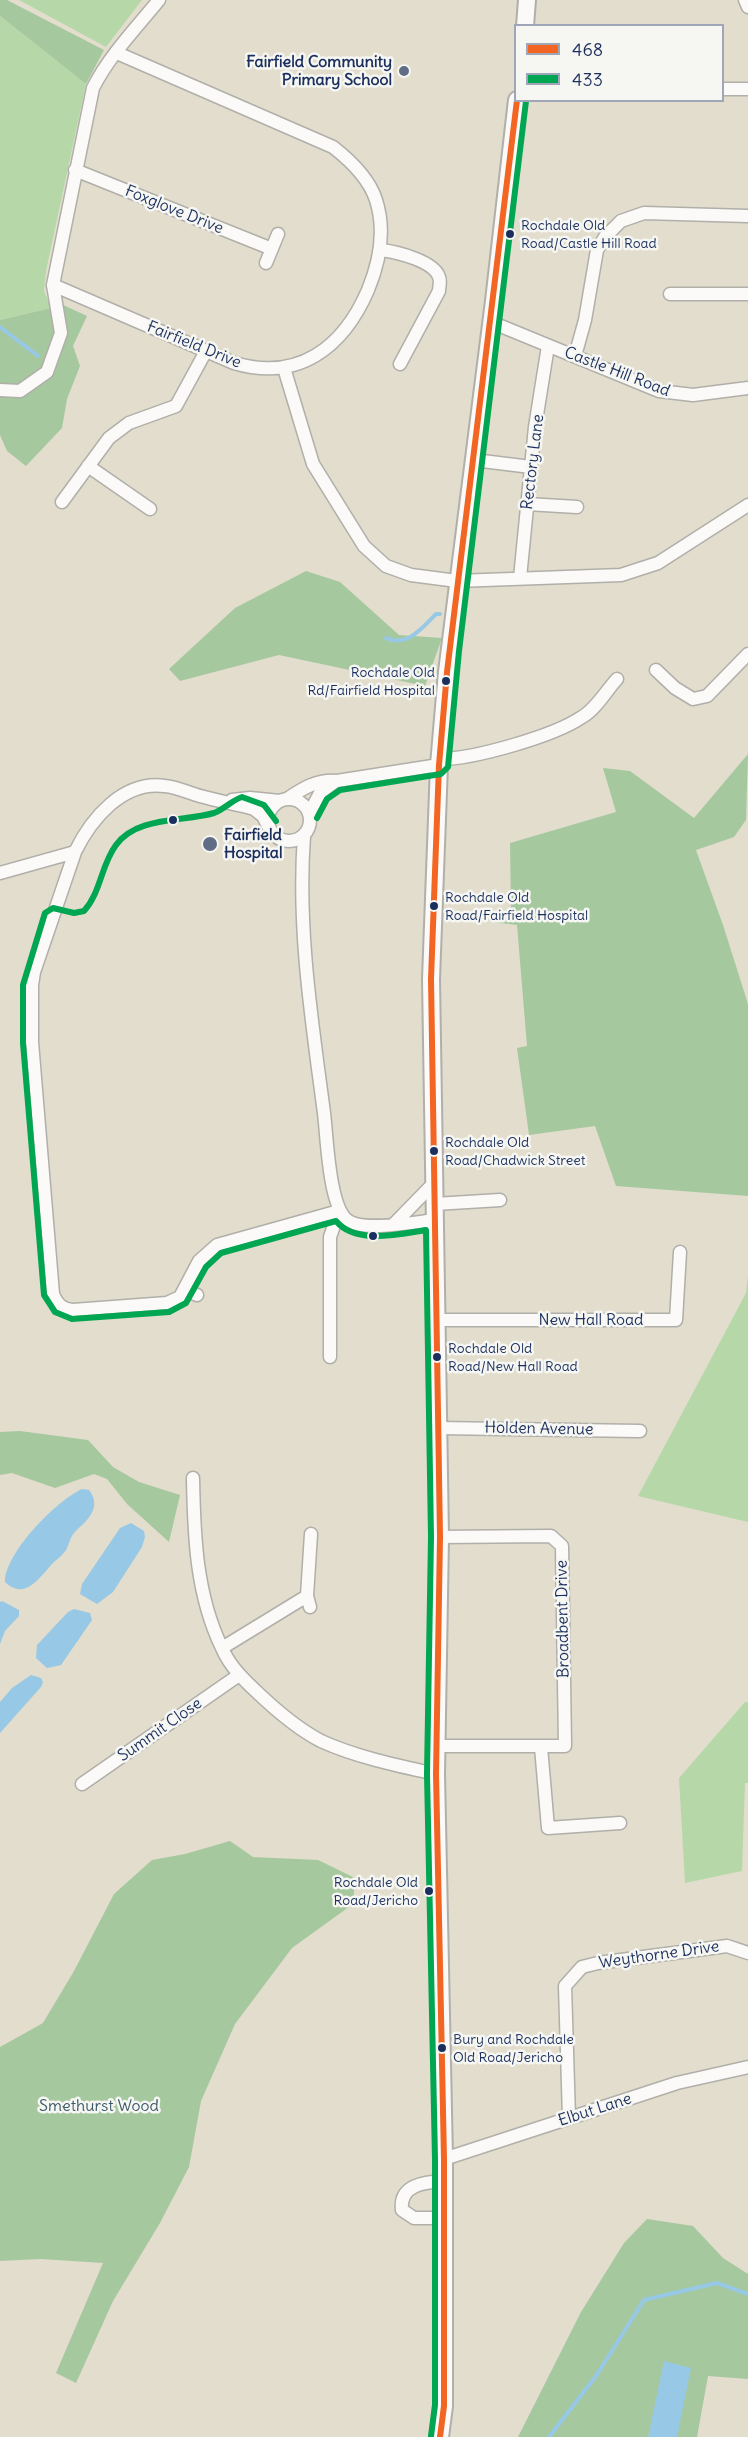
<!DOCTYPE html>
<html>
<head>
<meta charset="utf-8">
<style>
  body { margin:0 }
  #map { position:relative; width:748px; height:2437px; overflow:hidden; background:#e2ddcd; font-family:Delius,sans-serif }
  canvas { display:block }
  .legend { position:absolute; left:514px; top:24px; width:210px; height:78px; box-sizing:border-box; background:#f6f6f2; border:2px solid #9ea6b7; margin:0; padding:8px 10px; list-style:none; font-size:18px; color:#1b2f5e }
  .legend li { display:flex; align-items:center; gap:12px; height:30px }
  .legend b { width:30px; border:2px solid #9ea6b7 }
</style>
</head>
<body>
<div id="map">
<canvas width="748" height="2437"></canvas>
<ul class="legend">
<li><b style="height:8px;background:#f26522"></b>468</li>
<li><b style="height:8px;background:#00a651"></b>433</li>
</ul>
</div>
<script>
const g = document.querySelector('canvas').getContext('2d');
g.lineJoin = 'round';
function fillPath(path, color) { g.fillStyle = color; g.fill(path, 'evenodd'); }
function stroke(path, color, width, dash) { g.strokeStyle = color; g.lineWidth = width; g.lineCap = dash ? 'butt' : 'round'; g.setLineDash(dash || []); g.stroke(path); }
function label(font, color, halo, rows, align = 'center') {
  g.font = font + ' Delius,sans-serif'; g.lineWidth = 5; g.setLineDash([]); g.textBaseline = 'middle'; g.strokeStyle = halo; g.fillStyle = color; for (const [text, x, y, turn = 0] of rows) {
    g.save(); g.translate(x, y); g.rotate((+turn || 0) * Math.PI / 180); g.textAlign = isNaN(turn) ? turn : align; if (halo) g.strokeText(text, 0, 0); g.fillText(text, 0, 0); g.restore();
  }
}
fillPath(new Path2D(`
  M19,0H142L106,47Z
  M0,16L86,84L46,271L44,291L51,308L0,320Z
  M748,1276V1522L638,1496L746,1293Z
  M745,1702H748V1783H745L742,1871L685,1883L679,1778Z`), '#b6d8a9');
fillPath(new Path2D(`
  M0,0H7L104,50L86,84L0,16Z
  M61,304L87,316L73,346L80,366L67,399L62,428L26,466L7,451L0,435V393L49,373L67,330Z
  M51,308L57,334L45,369L19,386H0V320Z
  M306,571L340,582L399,635L442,638L425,686L279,655L180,681L169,669L235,608Z
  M748,754L746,820L734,837L696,850L723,925L748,1004V1196L616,1186L595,1126L529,1135L517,1048L527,1046L517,925L493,922L492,912L511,910L510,843L616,812L603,768L630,771L694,818Z
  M20,1431L88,1440L113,1467L139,1482L180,1495L169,1542L127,1504L107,1479L94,1474L55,1488L12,1473L0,1475V1432Z
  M230,1841L253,1857L318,1860L355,1878L353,1904L292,1948L235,2024L201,2101L189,2167L160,2223L113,2301L76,2383L56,2373L103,2263L41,2259L0,2261V2047L43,2023L74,1971L114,1894L152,1860L185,1854Z
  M647,2219L693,2226L723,2258L748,2274V2379L708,2376L697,2437H518L581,2312L624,2243Z`), '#a6c89e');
fillPath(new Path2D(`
  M82,1489L89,1490C93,1495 95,1501 94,1507C91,1519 81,1525 74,1533C70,1538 69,1545 66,1550C63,1555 57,1559 53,1563C39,1578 25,1601 5,1582C5,1553 56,1501 82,1489Z
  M131,1523L144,1531L145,1537L142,1547L113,1592L97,1604L80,1594L82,1584L120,1528Z
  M2,1601L19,1610V1616L5,1631L0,1644V1602Z
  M74,1609L90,1613L92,1620L61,1665L47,1668L36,1658L37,1645L68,1612Z
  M31,1675L41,1678L43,1682L41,1687L0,1733V1702L12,1688Z
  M664,2361L691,2368L677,2437H648Z`), '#97c8e5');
stroke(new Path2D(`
  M0,327L38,356
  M386,638C407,648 423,627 436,614H440
  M549,2437L596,2376L644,2300L717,2283L748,2294`), '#97c8e5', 4);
const minor = new Path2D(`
  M745,0L748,7
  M117,53L333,147C351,161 369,178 376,200C386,231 380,261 368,290C343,348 298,382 234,363L53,285L93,88C109,56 136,28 159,0
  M722,89H748
  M75,170L272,249
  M381,250C397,252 434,261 439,277C441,281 439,287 439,291L400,364
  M266,263L278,234
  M670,294H748
  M491,322L659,391L693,395L748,388
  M575,356L585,320L597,250L605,237L621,221L644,213L748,216
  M284,368L313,464L364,546L386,566L411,575L457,581L621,575L658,563L748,505
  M0,390L20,391L47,372L61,333L53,285
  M474,460L531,467
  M88,466L150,509
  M62,502L109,438L129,423L176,406L206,351
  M527,504L577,507
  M520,578L535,427L548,346
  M656,670L675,688L693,699L707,696L748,654
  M440,759C474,759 554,736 582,717C596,709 606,691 617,679
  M268 820a21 21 0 1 1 42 0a21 21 0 1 1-42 0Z
  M287,799C303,788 318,779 337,781L439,765
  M232,800L250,798L280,801
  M309,814L320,793L336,781
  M268,826L263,816L254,809C236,804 218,801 200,796C189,793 177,787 165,786C123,780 91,819 75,852L34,972L32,985V1042L53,1294C57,1304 62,1309 73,1310L167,1303L180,1297L199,1261L217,1245L339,1211
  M304,836C297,928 312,1022 324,1113C327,1138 329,1203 346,1219C360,1233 416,1222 435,1220
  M0,873L75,852
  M435,1204L500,1200
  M394,1224L435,1182
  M185,1290L197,1295
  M437,1320H676L680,1252
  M330,1357V1237L339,1211
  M438,1428L640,1431
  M193,1478C194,1535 196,1595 222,1648C230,1667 245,1681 259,1694C278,1712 298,1729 321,1741C356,1757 399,1766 436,1774
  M310,1607L307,1596L311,1534
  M222,1648L307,1596
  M436,1746H565L562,1546L551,1536L440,1537
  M541,1747L548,1828L620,1823
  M82,1784L239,1675
  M569,2118L565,1986L582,1967L598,1963L727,1946L748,1953
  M444,2159L677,2083L748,2067
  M443,2218H414L402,2210C399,2185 424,2182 444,2181`);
const secondary = new Path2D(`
  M525,26L527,0
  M440,2437L444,2406V2159L436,1774L440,1537L431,979L439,765L447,672L494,301L517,100`);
stroke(minor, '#b0afa9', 15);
stroke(secondary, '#b0afa9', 20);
stroke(minor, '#fbfaf8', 12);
stroke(secondary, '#fbfaf8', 16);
stroke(new Path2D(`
  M440,2437L444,2406V2159L436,1774L440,1537L431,979L439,765L447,672L517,100`), '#f26522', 6);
stroke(new Path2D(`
  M317,818L327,799L340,790L441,774L448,767L459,651L526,101
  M276,821L264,805L242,797C232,800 225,809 214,813C183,822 137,816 116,845C101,865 101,892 84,911L74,913L53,908L45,913L23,985V1043L44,1295L55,1312L72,1319L169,1312L186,1303L206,1267L221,1253L336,1221C356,1245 399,1234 426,1230L431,1537L427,1774L435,2159V2405L431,2436`), '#00a651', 6);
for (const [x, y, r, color] of [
  [404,71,6,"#616c85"],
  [510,234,5,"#1b2f5e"],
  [446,681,5,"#1b2f5e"],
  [173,820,5,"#1b2f5e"],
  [210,844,8,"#616c85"],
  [434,906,5,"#1b2f5e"],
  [434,1151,5,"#1b2f5e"],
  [373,1236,5,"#1b2f5e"],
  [437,1357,5,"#1b2f5e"],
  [429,1891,5,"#1b2f5e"],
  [442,2048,5,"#1b2f5e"]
]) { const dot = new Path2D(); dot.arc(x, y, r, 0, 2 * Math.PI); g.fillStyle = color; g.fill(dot); stroke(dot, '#f6f6f2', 2); }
label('14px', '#1b2f5e', '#f6f6f2', [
  ["Rochdale Old",521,226],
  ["Road/Castle Hill Road",521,244],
  ["Rochdale Old",435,673,"right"],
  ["Rd/Fairfield Hospital",435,691,"right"],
  ["Rochdale Old",445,898],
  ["Road/Fairfield Hospital",445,916],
  ["Rochdale Old",445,1143],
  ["Road/Chadwick Street",445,1161],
  ["Rochdale Old",448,1349],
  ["Road/New Hall Road",448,1367],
  ["Rochdale Old",418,1883,"right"],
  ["Road/Jericho",418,1901,"right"],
  ["Bury and Rochdale",453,2040],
  ["Old Road/Jericho",453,2058]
], 'left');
label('bold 16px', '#1b2f5e', '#f6f6f2', [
  ["Fairfield Community",392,62],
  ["Primary School",392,80],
  ["Fairfield",224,835,"left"],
  ["Hospital",224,853,"left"]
], 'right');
label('16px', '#1b2f5e', '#f6f6f2', [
  ["Foxglove Drive",174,210,22],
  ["Fairfield Drive",194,345,22],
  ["Castle Hill Road",617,372,21],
  ["Rectory Lane",533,462,-83],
  ["New Hall Road",591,1320],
  ["Holden Avenue",539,1429,1],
  ["Broadbent Drive",563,1619,-91],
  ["Summit Close",160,1730,-35],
  ["Weythorne Drive",659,1955,-8],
  ["Elbut Lane",595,2110,-18]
]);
label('16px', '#39586a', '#f6f6f2', [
  ["Smethurst Wood",99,2106]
]);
</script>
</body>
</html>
